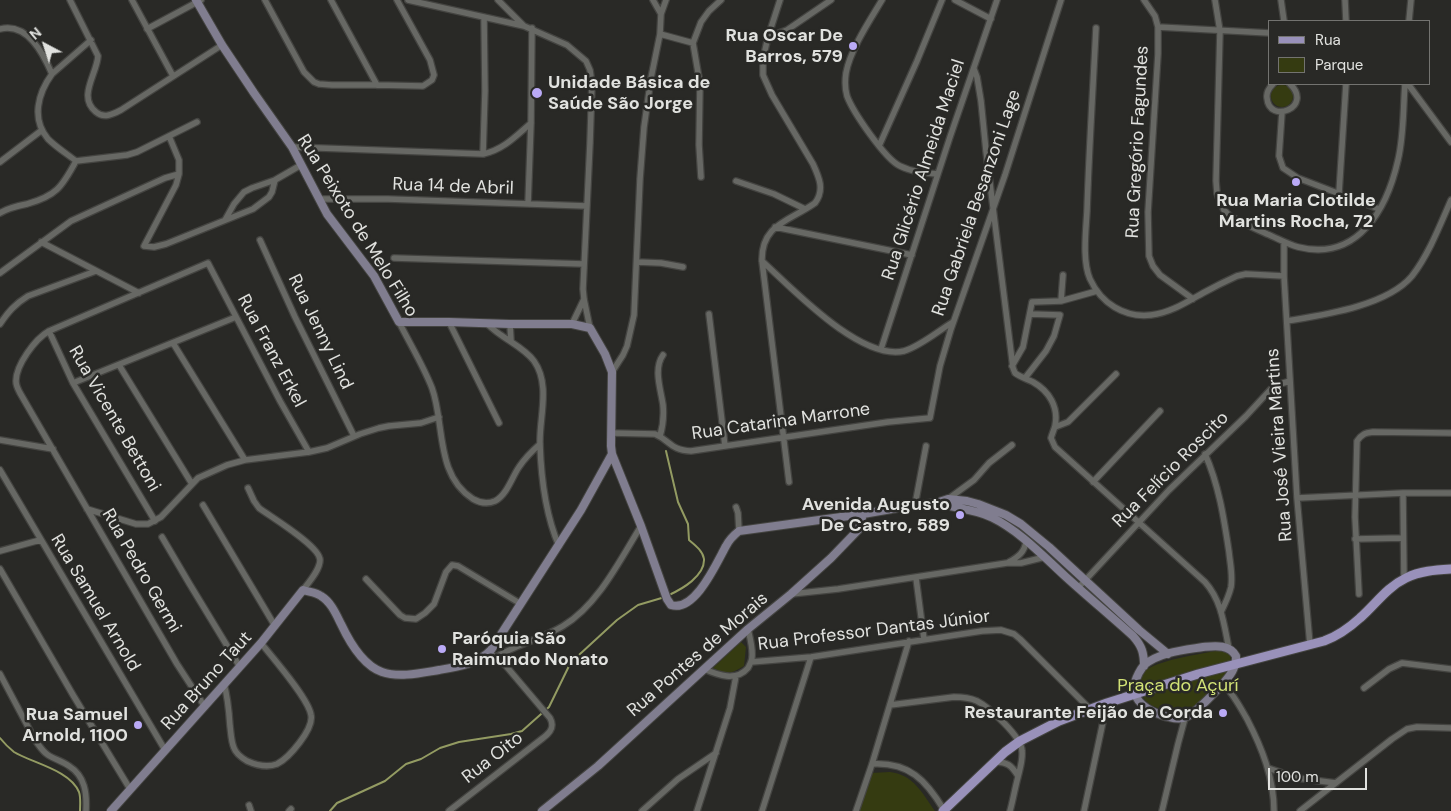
<!DOCTYPE html>
<html>
<head>
<meta charset="utf-8">
<style>
  body { margin:0 }
  #map { position:relative; width:1451px; height:811px; overflow:hidden; background:#292926; font-family:"DM Sans",sans-serif }
  canvas { display:block }
  .legend { position:absolute; left:1268px; top:20px; width:162px; height:65px; box-sizing:border-box; background:#292926; border:1px solid #737370; margin:0; padding:6px 9px; list-style:none; font-size:15px; color:#e1e2df }
  .legend li { display:flex; align-items:center; gap:10px; height:25px }
  .legend b { width:25px; border:1px solid #737370 }
  .north { position:absolute; left:20px; top:20px; width:50px; height:50px; -webkit-text-stroke:4px #292926; paint-order:stroke; rotate:320deg; font-size:14px; font-weight:700; line-height:20px; text-align:center; color:#e1e2df }
  .north::after { content:''; display:block; margin:auto; width:18px; height:22px; background:#e1e2df; clip-path:polygon(50% 0,100% 100%,50% 72%,0 100%) }
  .scale { position:absolute; left:1268px; top:768px; width:99px; height:22px; box-sizing:border-box; border:2px solid #e1e2df; border-top:0; padding-left:6px; font-size:15px; line-height:18px; white-space:nowrap; color:#e1e2df; -webkit-text-stroke:4px #292926; paint-order:stroke }
</style>
</head>
<body>
<div id="map">
<canvas width="1451" height="811"></canvas>
<ul class="legend">
<li><b style="height:6px;background:#9991ba"></b>Rua</li>
<li><b style="height:14px;background:#353b11"></b>Parque</li>
</ul>
<div class="north">N</div>
<div class="scale">100 m</div>
</div>
<script>
const g = document.querySelector('canvas').getContext('2d');
g.lineJoin = 'round';
function fillPath(path, color) { g.fillStyle = color; g.fill(path, 'evenodd'); }
function stroke(path, color, width, dash) { g.strokeStyle = color; g.lineWidth = width; g.lineCap = dash ? 'butt' : 'round'; g.setLineDash(dash || []); g.stroke(path); }
function label(font, color, halo, rows, align = 'center') {
  g.font = font + ' "DM Sans",sans-serif'; g.lineWidth = 5; g.setLineDash([]); g.textBaseline = 'middle'; g.strokeStyle = halo; g.fillStyle = color; for (const [text, x, y, turn = 0] of rows) {
    g.save(); g.translate(x, y); g.rotate((+turn || 0) * Math.PI / 180); g.textAlign = isNaN(turn) ? turn : align; if (halo) g.strokeText(text, 0, 0); g.fillText(text, 0, 0); g.restore();
  }
}
fillPath(new Path2D(`
  M1271 96a11 11 0 1 1 22 0a11 11 0 1 1-22 0Z
  M741,642L746,647L744,666C730,674 728,675 713,668Z
  M1220,650L1227,651L1230,655L1231,661L1223,680L1186,715C1176,714 1154,709 1146,701C1142,697 1140,688 1138,682C1139,679 1141,675 1144,672C1156,660 1202,654 1220,650Z
  M890,772C914,775 922,793 935,811H859L871,773Z`), '#353b11');
stroke(new Path2D(`
  M666,451L678,502L688,524L689,540C695,545 703,551 704,559C705,576 682,589 669,595
  M0,738C4,743 9,748 14,752C32,763 70,770 79,792C81,798 80,805 80,811
  M330,811L337,803L385,781L406,764L421,759L440,748L459,742L511,734L522,731L549,707L569,666L580,654L617,620L638,605L665,597`), '#939b62', 2);
const street = new Path2D(`
  M70,0L98,56C97,74 77,97 96,112C104,119 113,114 121,110L222,45
  M132,0L173,76
  M265,0L304,72L314,82L319,84L332,85H377L423,86L432,80L434,75L430,60L397,0
  M331,0L377,85
  M408,0L524,26
  M498,0L524,26L567,45L586,61L590,70L592,84L590,143L583,289L584,299L590,328
  M653,0L661,14
  M780,0L768,37L763,59V75L772,95L813,164C819,177 825,190 815,203C790,221 761,224 762,261L789,482
  M882,0C870,20 850,50 846,73C845,80 845,89 847,96C853,112 885,159 900,166C912,172 925,173 938,174
  M955,0L991,19
  M1144,0L1155,16L1158,27V54L1148,212L1149,256L1153,266L1160,275L1193,299
  M1215,0L1220,31L1216,181L1217,193L1220,202L1224,210L1229,215C1241,223 1254,228 1267,234C1277,238 1287,244 1298,247C1358,262 1387,209 1398,160C1404,135 1403,109 1405,84
  M1281,0L1284,21
  M1345,0L1346,21
  M1409,21L1411,0
  M1158,27L1270,33
  M1096,28C1093,89 1089,150 1087,211C1086,230 1082,261 1090,279C1101,303 1124,318 1151,315C1170,313 1187,302 1203,293C1214,287 1226,281 1237,276L1246,274L1284,276
  M0,29C27,22 43,53 52,74C38,93 31,119 48,139C56,147 67,154 76,161L127,155L137,152L197,122
  M147,29L201,0
  M660,34L693,43
  M768,37L787,30L831,0
  M974,69L977,77L981,101L986,151L1013,368L1015,373C1020,377 1027,379 1033,382C1049,391 1059,407 1055,426C1054,430 1052,434 1051,438L1055,447L1205,582C1222,601 1224,625 1229,649
  M52,74L91,40
  M1273,84C1269,88 1266,92 1267,98C1269,125 1314,107 1290,84
  M1408,84L1451,142
  M1282,112L1279,156L1283,168L1298,178L1379,209
  M169,136L179,160V174
  M879,146L917,61L942,0
  M292,147L483,154C503,150 516,136 531,123
  M483,154L485,91L484,17
  M0,162L42,130
  M701,177L699,145L700,84L693,43L701,22L709,11L721,0
  M736,181L774,194L805,209
  M1339,193L1346,84
  M319,199H388L587,206
  M528,204L531,123L532,28
  M0,213C8,208 17,206 27,204C56,196 62,187 76,161
  M225,220L234,204L244,192L252,188L275,180L301,165
  M775,227L912,255
  M260,240L295,317L354,436
  M41,242L139,293
  M1284,242V276L1297,498L1310,645
  M394,258L584,264
  M762,261C792,288 860,361 904,351C921,346 938,331 953,322
  M637,262L661,263L683,267
  M0,273L71,221L165,178L179,174L176,185L144,246L154,247L166,244L253,209L269,197L272,192L275,180
  M1061,301L1097,291
  M709,314L725,446
  M1287,321C1323,315 1387,306 1412,276C1429,254 1440,225 1451,200
  M399,322C410,344 423,365 432,388C445,424 435,475 473,499C480,503 488,504 495,501C507,495 512,477 519,467C525,458 532,451 540,444
  M449,322L499,423
  M486,323C491,327 496,332 501,335C512,343 526,350 534,361C551,385 539,418 540,444C541,476 546,516 559,546
  M0,324C8,312 15,304 28,296L96,271
  M510,324L511,341
  M572,324L584,299
  M49,331L73,383L155,521
  M173,343L245,460
  M881,349L950,137L997,0
  M119,365L192,484
  M1012,366L1023,347L1032,302L1061,301L1063,275
  M612,372L623,355L627,346L634,315L640,179L644,127L651,78L660,34L661,14L666,0
  M1025,378L1046,351L1054,336L1060,315L1030,314
  M73,383L236,317
  M1055,427L1068,422L1116,374
  M611,433L655,434C671,441 670,450 691,451L888,422L930,418L940,366L951,329L1005,175L1061,0
  M660,436C663,426 664,416 663,405C661,390 653,369 663,355
  M0,440L53,449
  M1205,454C1219,485 1224,519 1229,552C1230,563 1233,575 1231,587C1229,596 1225,604 1221,612
  M0,470L165,750
  M1093,482L1160,411
  M248,488L254,501L259,508C271,517 320,546 320,560C320,570 309,582 303,590
  M1403,493L1404,579
  M1297,498L1403,493H1451
  M948,499L974,480L989,463L1012,445
  M203,505L275,626
  M915,505L926,446
  M736,507L738,513L739,531
  M87,509L136,524H148L161,517L198,478L227,465L245,460L309,452L327,448L360,434L379,428L389,426L421,423L439,417
  M162,537L189,583L240,667
  M1355,539L1403,538
  M0,551L40,540
  M1009,562C1018,557 1025,552 1026,541
  M0,569L73,695L130,789
  M916,578L924,639
  M366,579L400,615L405,618L416,619L425,613L434,604L446,572L452,565L458,566L521,604
  M1078,588L1169,490L1246,416L1271,389L1280,384L1290,381
  M791,594L838,589L1007,563H1021L1045,557
  M1359,594L1355,517L1357,441C1362,434 1365,433 1373,432L1451,433
  M496,657C517,644 542,639 563,626C598,605 620,560 641,526
  M751,662L811,657L982,631L1001,630L1014,634L1020,639L1090,709
  M704,669C718,675 736,682 748,668C750,664 752,661 752,657C753,648 750,638 748,629
  M0,674L35,740C39,745 42,751 48,755C54,759 62,761 69,766C85,776 87,793 86,811
  M224,684C228,698 229,711 230,726C231,733 231,741 234,748C236,754 242,758 247,761C256,765 267,768 277,764C289,758 314,729 311,715C309,699 273,658 261,643
  M1223,684C1233,693 1240,707 1247,719C1262,748 1274,778 1274,811
  M1364,688L1389,669L1402,663L1451,669
  M890,705L954,697C962,697 970,698 977,701C989,707 1022,737 1022,751C1023,760 1020,768 1018,777C1015,788 1013,800 1010,811
  M205,707L177,664L20,393C18,389 16,386 16,381C16,365 35,339 49,331L208,263L280,401L309,452
  M994,762C1007,761 1012,766 1018,776
  M872,764C909,762 926,780 944,810
  M1268,768L1297,778L1336,783
  M249,805L251,811
  M289,811L291,809
  M449,811L543,738C550,733 555,727 550,718L506,666L489,652
  M642,811L678,779L716,753
  M697,811L730,708L736,676
  M762,811L811,657
  M856,811L872,764L909,641
  M1084,811L1107,703
  M1162,811L1178,744L1185,718
  M1300,811L1392,739L1407,729L1417,727L1451,728`);
const secondary = new Path2D(`
  M196,0L222,45L254,93L292,147L327,214L374,276L399,322H449L510,324H572L590,328L605,354L612,372L611,446L612,454L641,526L667,599L671,605C695,613 717,562 726,546C729,540 734,535 739,531L863,514L915,505L936,503L948,499L967,501L978,504L1006,515L1021,524L1049,547L1139,630L1168,654
  M936,503C954,508 973,509 991,517C1020,531 1043,556 1066,577C1088,597 1111,616 1133,636C1142,646 1144,653 1144,666
  M1203,647C1215,646 1229,644 1236,656C1237,670 1225,682 1216,691C1208,699 1193,716 1183,718C1177,720 1170,717 1164,716C1149,711 1130,701 1135,682C1137,676 1140,670 1144,665C1160,652 1184,650 1203,647Z
  M111,811L261,643L303,590C309,592 316,592 321,596C331,602 336,614 341,624C349,641 362,665 382,672C399,678 421,673 439,670C457,667 478,664 491,650L581,510L612,454
  M542,811L598,766L748,629L791,594L831,558L859,529L863,514`);
const primary = new Path2D(`
  M943,811L1005,752L1020,741L1059,721L1107,703L1198,674L1324,641C1338,636 1349,628 1360,618C1375,605 1387,587 1406,578C1420,571 1435,570 1451,569`);
stroke(street, '#444441', 8);
stroke(secondary, '#444441', 10);
stroke(primary, '#444441', 11);
stroke(street, '#676864', 5.5);
stroke(secondary, '#807d8f', 8);
stroke(primary, '#9991ba', 9);
for (const [x, y, r, color] of [
  [853,46,5,"#baaaf6"],
  [537,93,6,"#baaaf6"],
  [1296,182,5,"#baaaf6"],
  [960,515,5,"#baaaf6"],
  [442,649,5,"#baaaf6"],
  [1223,713,5,"#baaaf6"],
  [138,725,5,"#baaaf6"]
]) { const dot = new Path2D(); dot.arc(x, y, r, 0, 2 * Math.PI); g.fillStyle = color; g.fill(dot); stroke(dot, '#292926', 2); }
label('bold 18px', '#e1e2df', '#292926', [
  ["Rua Oscar De",843,36],
  ["Barros, 579",843,57],
  ["Unidade Básica de",548,83,"left"],
  ["Saúde São Jorge",548,104,"left"],
  ["Rua Maria Clotilde",1296,201,"center"],
  ["Martins Rocha, 72",1296,222,"center"],
  ["Avenida Augusto",950,505],
  ["De Castro, 589",950,526],
  ["Paróquia São",452,639,"left"],
  ["Raimundo Nonato",452,660,"left"],
  ["Restaurante Feijão de Corda",1213,713],
  ["Rua Samuel",128,715],
  ["Arnold, 1100",128,736]
], 'right');
label('18px', '#e1e2df', '#292926', [
  ["Rua Gregório Fagundes",1138,142,-87],
  ["Rua Glicério Almeida Maciel",924,170,-72],
  ["Rua 14 de Abril",453,187,2],
  ["Rua Gabriela Besanzoni Lage",977,203,-71],
  ["Rua Peixoto de Melo Filho",357,226,58],
  ["Rua Jenny Lind",320,332,64],
  ["Rua Franz Erkel",271,351,62],
  ["Rua Vicente Bettoni",114,419,60],
  ["Rua Catarina Marrone",781,422,-8],
  ["Rua José Vieira Martins",1280,445,-94],
  ["Rua Felício Roscito",1171,470,-45],
  ["Rua Pedro Germi",141,571,60],
  ["Rua Samuel Arnold",95,603,59],
  ["Rua Professor Dantas Júnior",874,631,-7],
  ["Rua Pontes de Morais",698,655,-41],
  ["Rua Bruno Taut",207,681,-48],
  ["Rua Oito",493,758,-38]
]);
label('18px', '#d2e276', '#292926', [
  ["Praça do Açurí",1178,686]
]);
</script>
</body>
</html>
